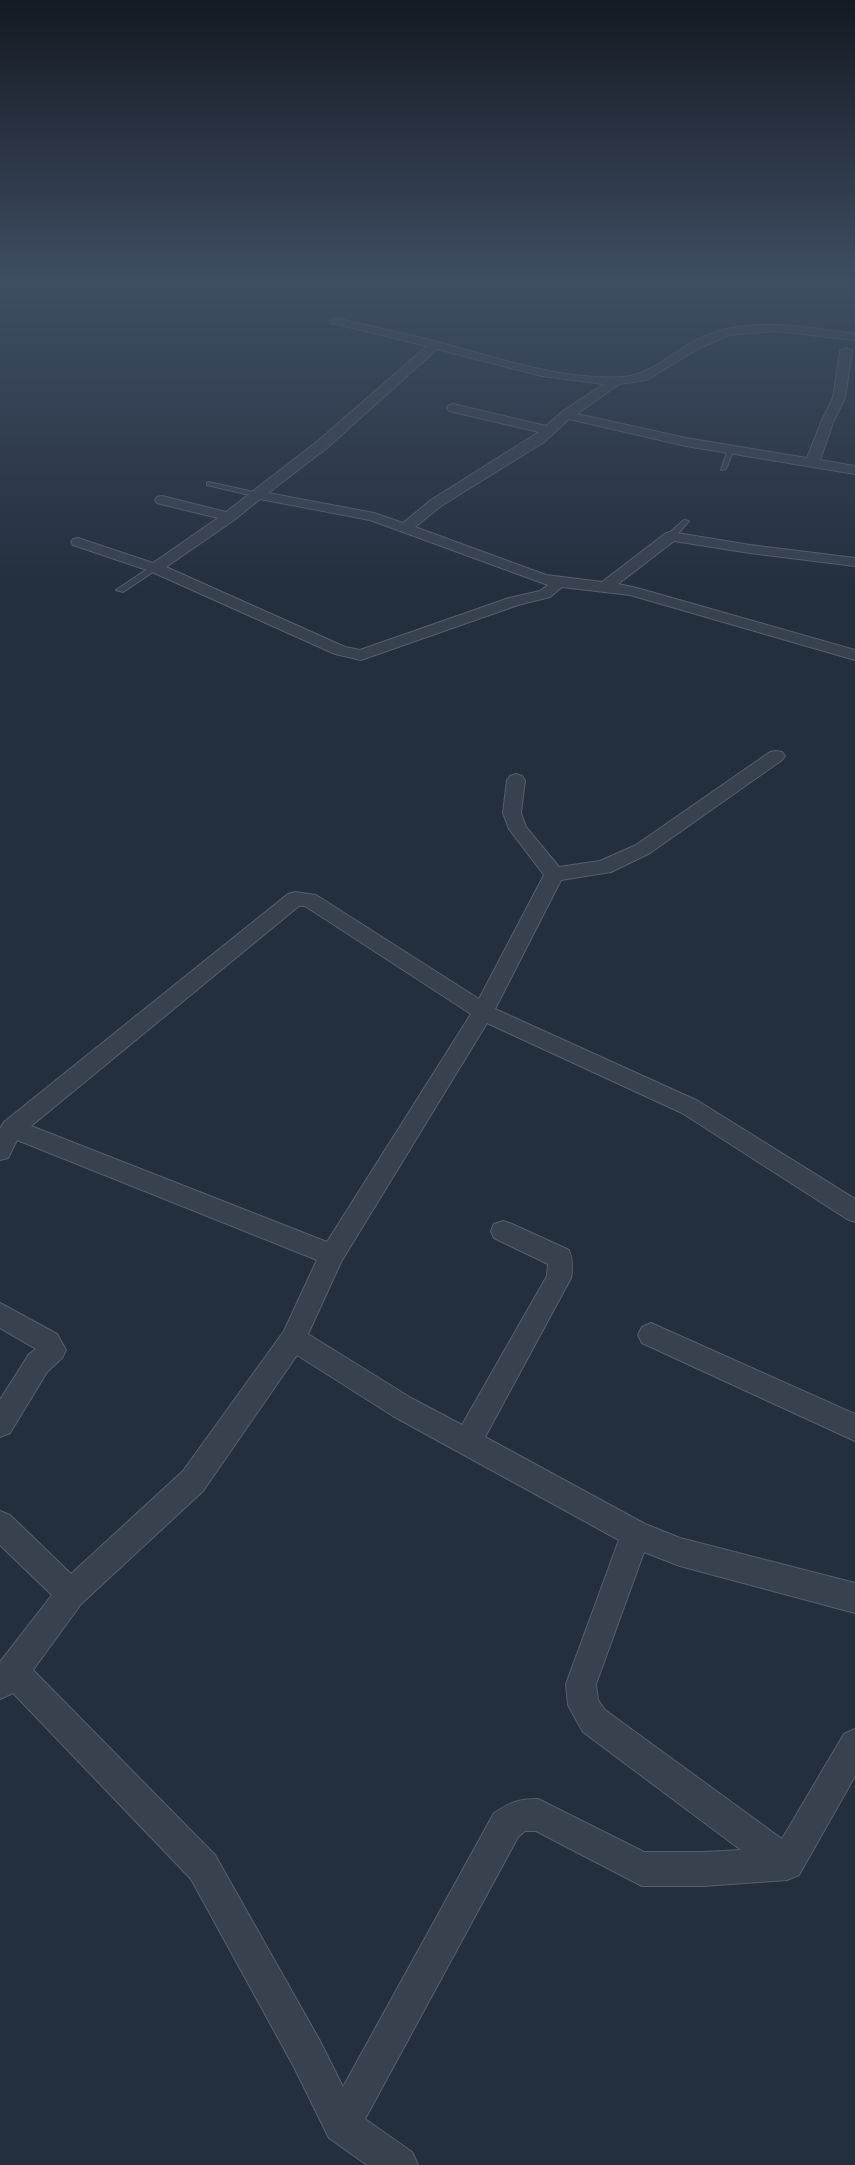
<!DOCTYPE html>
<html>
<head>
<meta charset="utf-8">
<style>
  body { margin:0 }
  canvas { display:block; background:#242f3e }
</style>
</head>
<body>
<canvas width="855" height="2165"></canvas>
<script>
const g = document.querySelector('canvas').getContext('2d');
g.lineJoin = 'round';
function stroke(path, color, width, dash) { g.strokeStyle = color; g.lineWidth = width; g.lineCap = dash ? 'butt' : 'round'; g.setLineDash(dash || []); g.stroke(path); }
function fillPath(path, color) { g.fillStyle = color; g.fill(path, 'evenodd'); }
const service = new Path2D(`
  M731,447L734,449L726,469L721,470L728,449Z
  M209,482L258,493L261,495L258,497L207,485V483Z
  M684,520L689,521L674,538H668V534Z
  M152,566L159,568L123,592L116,590Z`);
const minor = new Path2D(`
  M336,318C372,327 409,334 445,344C500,359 565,381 623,377C652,375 677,348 703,337C751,316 805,327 855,334V340L775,331L729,335L699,348L647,380L619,384L577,414L686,438L807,458L822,420L833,398L840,351L846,348L852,351L845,398L834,420L820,460L855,466V474L686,446L569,419L544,442L441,506L415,527L546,575L602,582L666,533L671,532L750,545L855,558V566L750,553L674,541L618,584L637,588L855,650V660L630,595L562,587L550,597L518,605L361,660L335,654L150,571L73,545L71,542L73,539L78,538L153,563L218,518L157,503L155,500L157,497L162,496L226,512L318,441L427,346L332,323L330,321L332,319ZM437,349L542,376L604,384L562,412L546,426L453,404L449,405L447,408L449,411L539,432L431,500L403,523L374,513L268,493L328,447ZM260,499L370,520L548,585L540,591L509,598L360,650L345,647L166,567L234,520Z
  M776,751L782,752L785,756L782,760L650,853L611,872L561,880L495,1009L698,1101L855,1199V1222L847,1219L682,1113L487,1023L341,1262L308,1334L411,1398L462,1425L547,1276L548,1264L494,1238L491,1231L494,1224L503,1221L512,1224L569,1250C573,1260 573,1268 571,1278L485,1437L645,1524L680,1538L855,1583V1613L680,1566L644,1552L596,1684L598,1700L605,1710L782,1839L844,1734L855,1729V1776L799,1875L787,1880L704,1886H642L536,1831H525L518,1837L365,2119L412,2152L418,2165H367L329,2138L294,2067L191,1879L13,1693L0,1699V1662L52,1595L0,1545V1511L10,1515L71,1574L183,1471L284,1331L317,1260L17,1140L8,1158L0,1160V1129L4,1122L288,894L295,892L316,895L479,999L544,875L509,829L503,813L507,780L510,776L516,774L522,776L525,780L521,813L526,827L559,867L600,861L636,845L770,752ZM299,906H305L471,1014L327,1242L31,1126ZM297,1355L393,1416L619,1540L566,1684L568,1705L583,1732L741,1850L704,1852H644L538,1799C518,1799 511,1802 494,1813L343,2087L320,2041L215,1855L33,1670L81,1604L203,1491Z
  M0,1303L57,1334L66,1350L62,1358L47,1372L10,1433L0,1437V1400L29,1354L36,1349L0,1328Z
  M651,1323L855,1414V1441L642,1343L638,1335L642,1327Z`);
stroke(service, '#565f6c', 2);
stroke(minor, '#565f6c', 2);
fillPath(service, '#38414e');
fillPath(minor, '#38414e');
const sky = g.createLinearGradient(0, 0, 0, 587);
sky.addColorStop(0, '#141a22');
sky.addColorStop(0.48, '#3f4d63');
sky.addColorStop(1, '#3f4d6300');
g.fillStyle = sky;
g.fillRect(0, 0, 855, 587);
</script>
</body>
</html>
